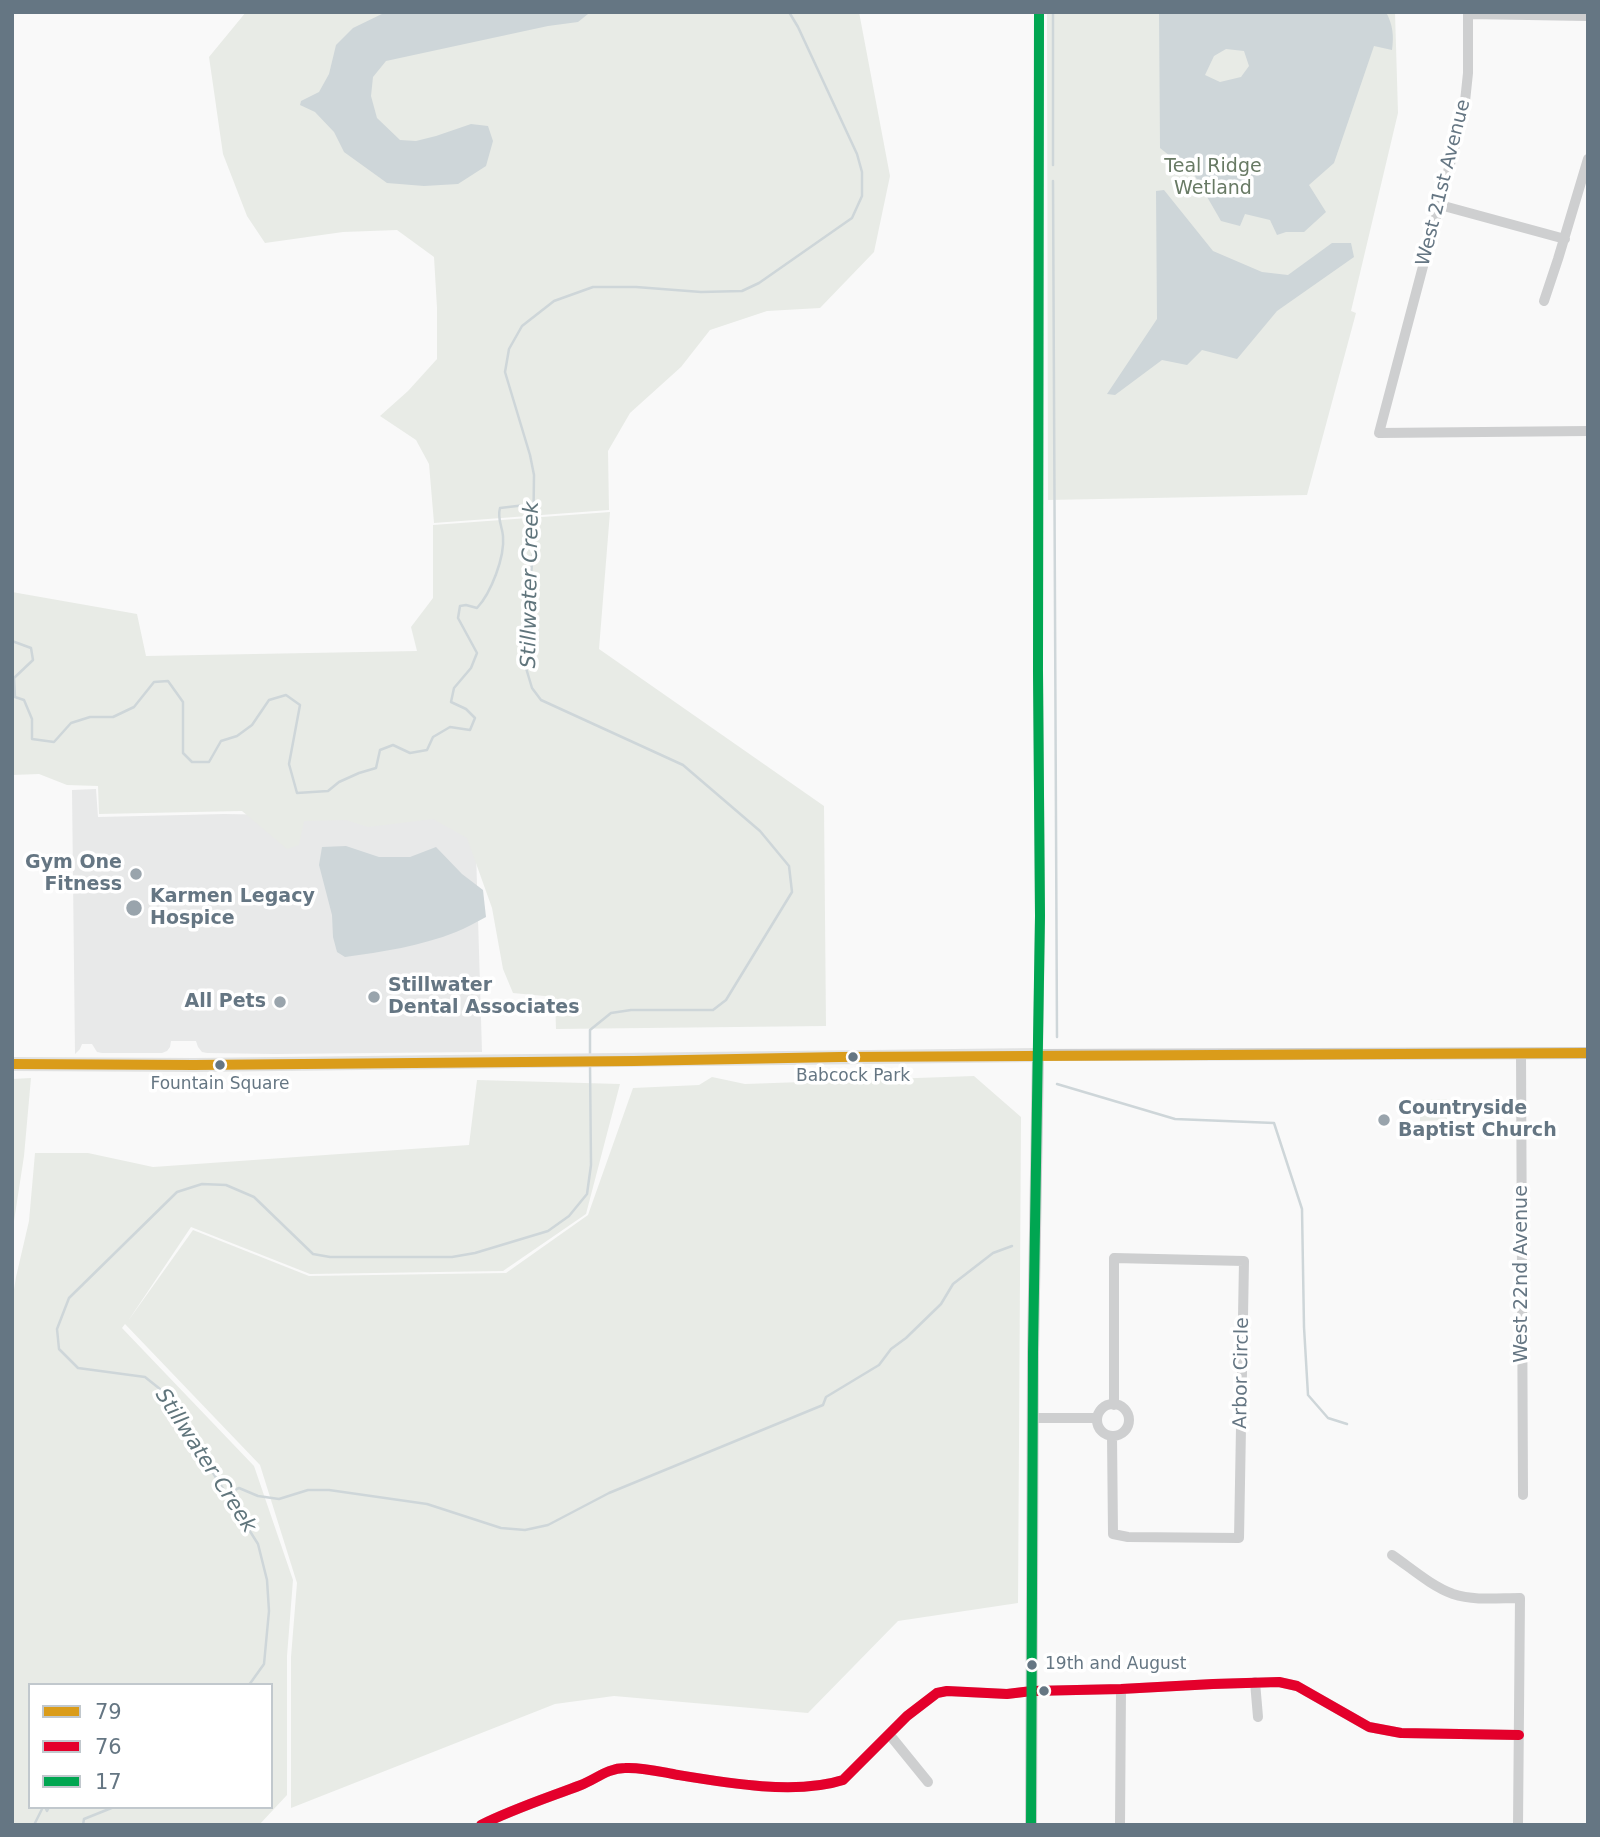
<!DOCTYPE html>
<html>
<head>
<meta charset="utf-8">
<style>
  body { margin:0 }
  #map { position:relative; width:1600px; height:1837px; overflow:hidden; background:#f9f9f9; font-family:"DejaVu Sans",sans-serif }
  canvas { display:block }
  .frame { position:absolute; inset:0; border:14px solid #657683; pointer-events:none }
  .legend { position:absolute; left:28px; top:1683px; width:245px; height:126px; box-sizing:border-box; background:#fff; border:2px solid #c1c8cd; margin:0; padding:9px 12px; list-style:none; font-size:21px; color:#657683 }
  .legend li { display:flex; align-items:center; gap:14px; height:35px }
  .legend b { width:35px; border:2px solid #c1c8cd }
</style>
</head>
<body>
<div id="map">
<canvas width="1600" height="1837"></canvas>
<div class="frame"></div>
<ul class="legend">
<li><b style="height:9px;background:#da9c1a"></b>79</li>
<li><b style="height:9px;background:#e4002b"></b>76</li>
<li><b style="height:9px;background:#00a651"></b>17</li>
</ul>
</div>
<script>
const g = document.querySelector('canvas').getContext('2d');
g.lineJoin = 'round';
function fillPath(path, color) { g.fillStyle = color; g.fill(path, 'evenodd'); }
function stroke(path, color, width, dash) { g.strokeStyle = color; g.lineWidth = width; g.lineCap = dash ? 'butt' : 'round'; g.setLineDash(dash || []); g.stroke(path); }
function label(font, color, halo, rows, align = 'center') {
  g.font = font + ' "DejaVu Sans",sans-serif'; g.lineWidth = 7; g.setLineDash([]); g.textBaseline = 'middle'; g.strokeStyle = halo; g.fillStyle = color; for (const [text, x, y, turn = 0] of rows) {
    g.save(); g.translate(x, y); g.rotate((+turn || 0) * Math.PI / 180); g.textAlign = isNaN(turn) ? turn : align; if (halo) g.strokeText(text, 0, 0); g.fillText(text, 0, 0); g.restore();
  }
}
fillPath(new Path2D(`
  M96,789L98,817L224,814L475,818L482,1052L275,1054L207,1053L202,1052L198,1047L196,1041H171L170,1047L167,1051L162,1053H102L97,1052L92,1044H82L80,1049L75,1054L72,790Z`), '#e8e9e9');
fillPath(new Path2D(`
  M246,12H859L890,176L874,252L820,308L767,311L710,330L681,367L630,413L608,451L609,510L434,523L429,464L416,440L380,416L408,391L437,359V308L434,257L397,230L343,232L265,243L247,216L223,154L209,57Z
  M1047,12H1395L1398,113L1351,311L1356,313L1307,495L1048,500Z
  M610,512L599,649L824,806L826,1026L556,1029L555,997L513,993L503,969L492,908L467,838L433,819L368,827L346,820L304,821L299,845L287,849L242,811L99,814L98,786L67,785L39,774L12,775V592L137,614L146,656L417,651L411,627L433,598V525Z
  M974,1076L1021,1117L1018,1603L898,1621L808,1713L614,1696L555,1704L291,1808V1657L297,1583L260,1465L125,1324L122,1328L254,1466L293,1580L287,1656V1795L259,1825H12V1302L16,1277L29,1221L35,1153H88L153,1167L469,1145L477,1080L620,1084L586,1214L503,1271L310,1274L191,1227L128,1321L193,1230L309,1276L506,1273L588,1215L633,1088L699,1085L712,1077L745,1084ZM30,1685H271V1807H30Z
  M31,1078L24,1156L12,1234V1079Z
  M1447,1099V1120L1420,1121V1100Z`), '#e8ebe6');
fillPath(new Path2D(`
  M386,12H587L588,14L578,22L548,26L386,61L373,77L371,96L377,118L400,140L416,141L436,136L471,124L488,126L493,141L486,166L458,184L424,186L387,183L344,152L334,132L315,112L300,105L301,101L319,92L329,74L336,45L353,28Z
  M1159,12H1386C1393,25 1394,36 1392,50L1374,46L1334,163L1309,185L1326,212L1304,232H1286L1277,235L1270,220L1245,214L1240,226L1221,221L1195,176L1160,148ZM1226,49L1244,51L1249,66L1241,77L1220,82L1205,75L1214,56Z
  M1164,190L1213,251L1262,272L1288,275L1332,243H1351L1354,257L1277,311L1237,359L1202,350L1187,365L1162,360L1115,395L1107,394L1157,319L1156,191Z
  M346,846L379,857H410L436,847L462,874L483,890L486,917C476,922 466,928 456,932C421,946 382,952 345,957L337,952L333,937L332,915L319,865L322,847Z`), '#ced6d9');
stroke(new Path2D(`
  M1053,12V165
  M1053,181L1057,1037
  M12,641L31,648L33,660L14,678L15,697L24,700L32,719V739L54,742L71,723L90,717H113L134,707L154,682L168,681L183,702V753L192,762H209L221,741L237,736L252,725L269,700L286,695L300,705L289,764L297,793L328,791L339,782L359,773L376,768L380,750L393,745L410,753L427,750L433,737L450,727L470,730L475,718L466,709L451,702L454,688L471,668L477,653L458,618L460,606L466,605L477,608C491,593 505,557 503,536C502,525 497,519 500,508L534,504
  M590,1054V1030L611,1013L631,1010H713L726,1000L792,892L789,866L760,831L683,765L541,700L532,688L526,668V638L533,551L534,475L530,455L505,372L509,349L522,326L554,301L593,287H636L701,292L742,291L759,283L852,218L862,196V172L857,154L798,27L789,12
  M1057,1084L1175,1119L1274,1123L1302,1209L1304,1327L1308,1395L1328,1418L1347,1424
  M226,1494L239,1488L258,1496L279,1499L308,1490H329L427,1504L501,1528L525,1530L548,1525L609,1493L823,1405L826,1397L879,1365L891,1349L906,1338L941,1304L953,1284L993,1253L1012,1246
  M249,1685L264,1664L269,1611L267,1580L258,1544L160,1389L145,1377L78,1368L59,1349L57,1329L69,1298L177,1192L202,1184L226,1185L254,1197L313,1254L330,1257H452L475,1253L548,1231L569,1216L587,1194L591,1165L590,1064
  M45,1807L47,1811L49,1807
  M34,1825L43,1807
  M83,1825L84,1819L114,1807`), '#ced6d9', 2.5);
stroke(new Path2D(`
  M1588,16L1468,14V73L1464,111L1379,433L1588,431
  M1440,205L1565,239
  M1544,301L1558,259L1588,159
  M1521,1053L1523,1495
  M1038,1055L1040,916L1038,671L1039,12
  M1097 1420a16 16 0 1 1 32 0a16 16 0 1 1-32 0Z
  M1033,1418H1097
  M1112,1436L1113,1534L1128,1537L1239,1538L1244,1261L1114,1258V1405
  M1392,1555C1411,1568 1431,1586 1453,1594C1474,1601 1499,1598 1520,1598L1518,1825
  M1255,1682L1258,1717
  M889,1734L928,1782
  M481,1825C513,1809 547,1798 581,1785C596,1779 608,1768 625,1768C643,1767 661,1772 678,1775C726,1783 797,1795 843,1780L907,1716L937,1693L947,1691L1007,1694L1032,1691L1121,1689L1213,1684L1279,1682L1297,1686L1369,1727L1401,1733L1519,1735
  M1120,1825L1121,1689`), '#cecfd0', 10);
stroke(new Path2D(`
  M1031,1825L1033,1352L1038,1055L1588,1053`), '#cecfd0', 12);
stroke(new Path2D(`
  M12,1064L194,1065L1038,1055`), '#e1e2e2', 14);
stroke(new Path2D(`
  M12,1064L194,1065L634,1061L839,1057L1588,1053`), '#da9c1a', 10);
stroke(new Path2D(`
  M481,1825C513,1809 547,1798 581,1785C596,1779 608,1768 625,1768C643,1767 661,1772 678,1775C726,1783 797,1795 843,1780L907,1716L937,1693L947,1691L1007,1694L1032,1691L1121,1689L1213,1684L1279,1682L1297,1686L1369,1727L1401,1733L1519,1735`), '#e4002b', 10);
stroke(new Path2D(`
  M1031,1825L1033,1352L1040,916L1038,671L1039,12`), '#00a651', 10);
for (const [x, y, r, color] of [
  [136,874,7,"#99a4ac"],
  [134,908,9,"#99a4ac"],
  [374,997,7,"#99a4ac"],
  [280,1002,7,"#99a4ac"],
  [853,1057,6,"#657683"],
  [220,1065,6,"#657683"],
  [1384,1120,7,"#99a4ac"],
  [1032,1665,6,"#657683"],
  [1044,1691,6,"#657683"]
]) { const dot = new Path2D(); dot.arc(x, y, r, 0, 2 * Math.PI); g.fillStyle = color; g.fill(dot); stroke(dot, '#fff', 2.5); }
label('17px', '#657683', '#fff', [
  ["Babcock Park",853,1077],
  ["Fountain Square",220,1085],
  ["19th and August",1045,1665,"left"]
]);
label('19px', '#687a64', '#fff', [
  ["Teal Ridge",1213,167],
  ["Wetland",1213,189]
]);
label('19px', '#657683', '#fff', [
  ["West 21st Avenue",1444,183,-76],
  ["West 22nd Avenue",1522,1274,-90],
  ["Arbor Circle",1242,1373,-89]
]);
label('bold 19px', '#657683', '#fff', [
  ["Gym One",122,863,"right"],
  ["Fitness",122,885,"right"],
  ["Karmen Legacy",150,897],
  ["Hospice",150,919],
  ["Stillwater",388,986],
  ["Dental Associates",388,1008],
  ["All Pets",266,1002,"right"],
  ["Countryside",1398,1109],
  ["Baptist Church",1398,1131]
], 'left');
label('italic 21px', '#60757c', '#fff', [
  ["Stillwater Creek",531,585,-89],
  ["Stillwater Creek",205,1461,57]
]);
</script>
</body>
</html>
